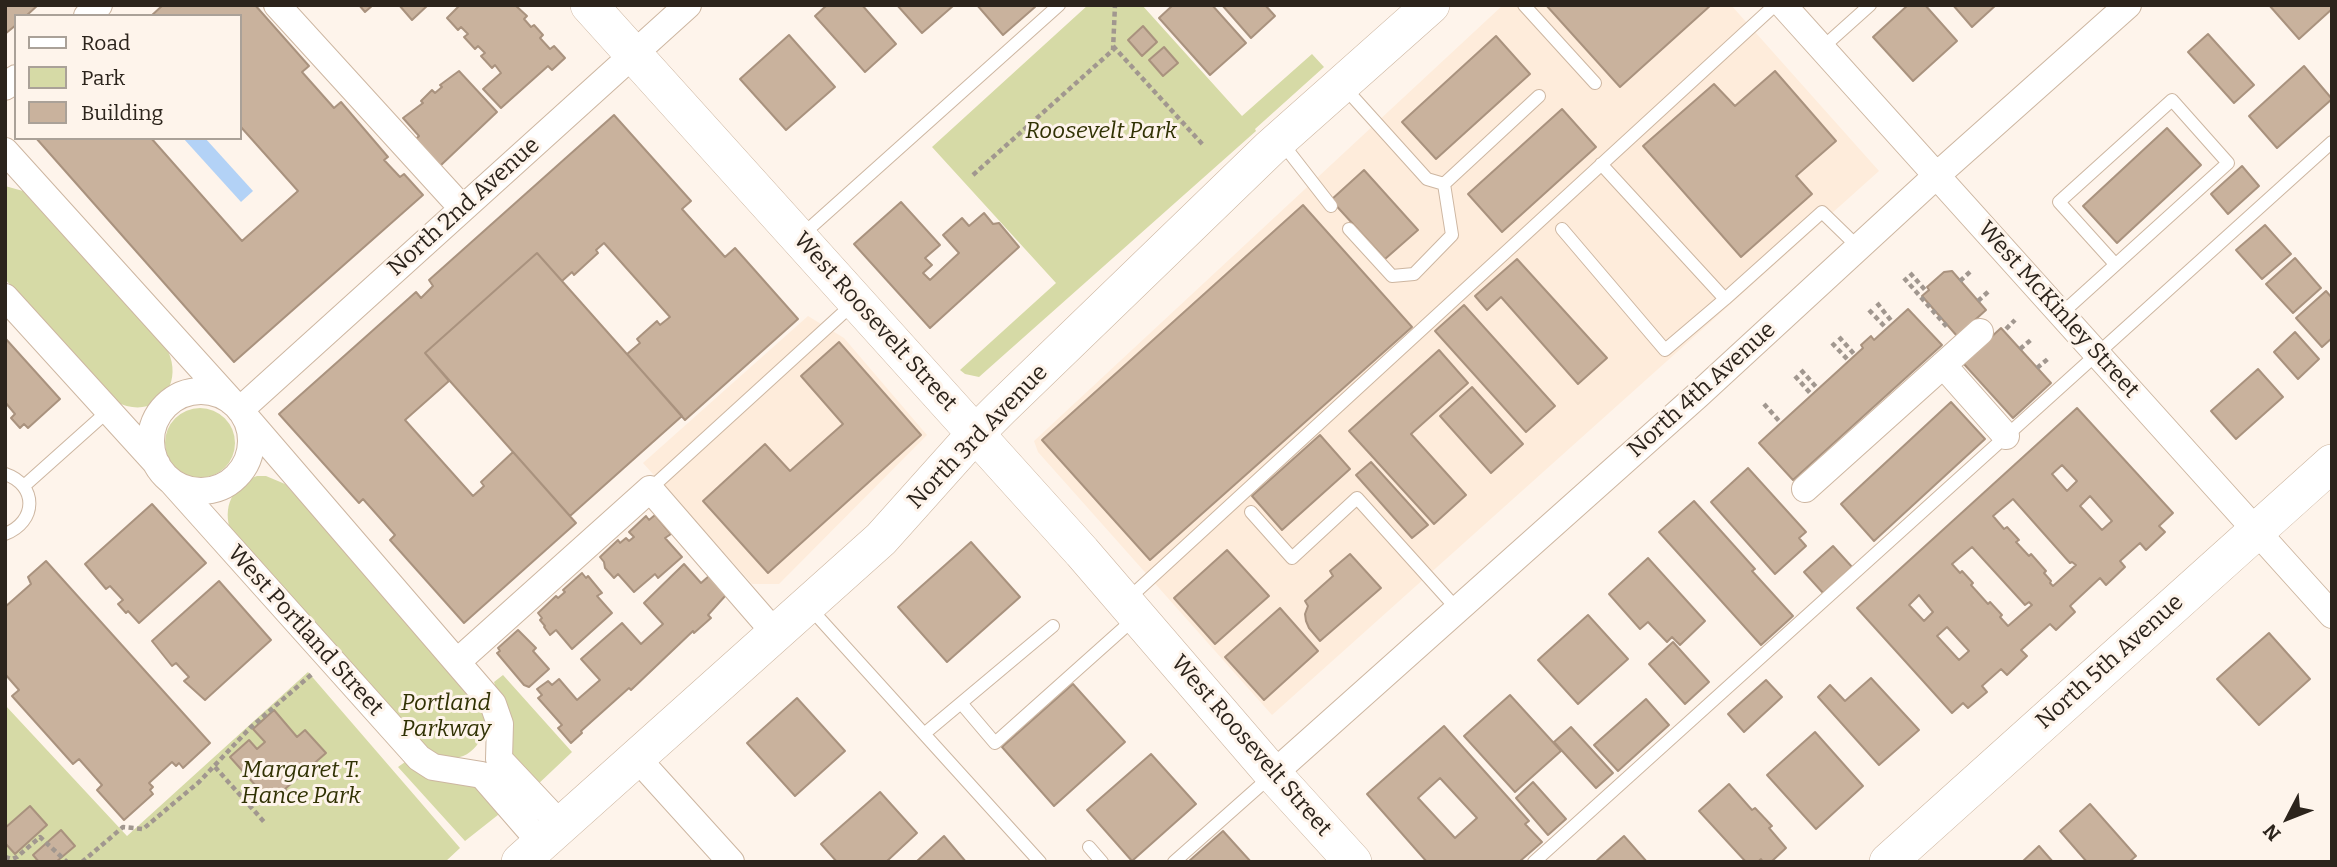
<!DOCTYPE html>
<html>
<head>
<meta charset="utf-8">
<style>
  body { margin:0 }
  #map { position:relative; width:2337px; height:867px; overflow:hidden; background:#fef4eb; font-family:Bitter,serif }
  canvas { display:block }
  .frame { position:absolute; inset:0; border:7px solid #2c241c; pointer-events:none }
  .legend { position:absolute; left:14px; top:14px; width:228px; height:126px; box-sizing:border-box; background:#fef4eb; border:2px solid #aaa198; margin:0; padding:9px 12px; list-style:none; font-size:21px; color:#2c241c }
  .legend li { display:flex; align-items:center; gap:14px; height:35px }
  .legend b { width:35px; border:2px solid #aaa198 }
  .north { position:absolute; left:2253px; top:783px; width:70px; height:70px; -webkit-text-stroke:5px #fef4eb; paint-order:stroke; rotate:228deg; font-size:19px; font-weight:700; line-height:28px; text-align:center; color:#2c241c }
  .north::after { content:''; display:block; margin:auto; width:24px; height:32px; background:#2c241c; clip-path:polygon(50% 0,100% 100%,50% 72%,0 100%) }
</style>
</head>
<body>
<div id="map">
<canvas width="2337" height="867"></canvas>
<div class="frame"></div>
<ul class="legend">
<li><b style="height:9px;background:#fff"></b>Road</li>
<li><b style="height:19px;background:#d6daa6"></b>Park</li>
<li><b style="height:19px;background:#c9b29d"></b>Building</li>
</ul>
<div class="north">N</div>
</div>
<script>
const g = document.querySelector('canvas').getContext('2d');
g.lineJoin = 'round';
function fillPath(path, color) { g.fillStyle = color; g.fill(path, 'evenodd'); }
function stroke(path, color, width, dash) { g.strokeStyle = color; g.lineWidth = width; g.lineCap = dash ? 'butt' : 'round'; g.setLineDash(dash || []); g.stroke(path); }
function label(font, color, halo, rows, align = 'center') {
  g.font = font + ' Bitter,serif'; g.lineWidth = 6; g.setLineDash([]); g.textBaseline = 'middle'; g.strokeStyle = halo; g.fillStyle = color; for (const [text, x, y, turn = 0] of rows) {
    g.save(); g.translate(x, y); g.rotate((+turn || 0) * Math.PI / 180); g.textAlign = isNaN(turn) ? turn : align; if (halo) g.strokeText(text, 0, 0); g.fillText(text, 0, 0); g.restore();
  }
}
fillPath(new Path2D(`
  M1503,5H1731L1879,171L1272,715L1038,452L1034,441Z
  M808,316L844,338L927,435L779,584H752L643,463Z`), '#feecdb');
fillPath(new Path2D(`
  M1088,5H1142L1242,116L1312,54L1324,67L1255,129L1256,131L979,377L965,374L960,370L1056,283L932,147Z
  M5,186L23,191L168,351C185,388 152,422 115,401L5,279Z
  M165 443a35 35 0 1 1 70 0a35 35 0 1 1-70 0Z
  M257,476H266L285,484L483,704C493,743 463,773 426,751L231,532C222,508 232,485 257,476Z
  M308,672L460,848L445,862H5V705L127,836Z
  M503,675L572,752L535,787L507,752L501,704L494,682Z
  M405,762C420,779 447,775 468,783C482,789 492,801 503,811L465,841L398,767Z`), '#d6daa6');
fillPath(new Path2D(`
  M183,138H205L253,191L241,202Z`), '#b3d2f6');
const building = new Path2D(`
  M5,5H38L26,16H16V25L5,34Z
  M163,5H255L309,66L302,72L334,108L341,102L388,157L384,160L400,177L404,174L423,195L234,362L36,138H151L242,241L298,191L240,126V16H151Z
  M359,5H373L365,12Z
  M399,5H428L412,20Z
  M515,5L527,16L524,19L531,27L534,25L543,35L540,38L550,49L554,46L565,58L552,70L548,66L501,108L483,89L501,73L495,65L492,68L481,56L485,53L478,46L475,49L464,37L468,34L461,27L458,30L447,18L460,5Z
  M827,5H862L896,44L865,72L815,16Z
  M897,5H952L953,6L922,33Z
  M977,5H1034L1035,7L1003,35Z
  M1173,5H1212L1246,43L1210,75L1159,18Z
  M1222,5H1265L1275,16L1251,38Z
  M1546,5H1711L1620,87Z
  M1908,5H1925L1957,41L1913,81L1873,37Z
  M1953,5H1996L1972,27Z
  M2269,5H2332V9L2299,39Z
  M1143,26L1157,42L1142,56L1128,40Z
  M2208,34L2254,85L2234,103L2188,52Z
  M789,35L835,87L786,130L740,79Z
  M1496,36L1530,74L1436,159L1402,122Z
  M1164,47L1178,63L1163,76L1149,60Z
  M2304,66L2332,99L2277,148L2249,116Z
  M459,71L497,112L440,166L416,139L419,136L403,118L423,103L421,101L432,90L435,93L442,87L440,85Z
  M1775,71L1836,141L1796,176L1812,194L1741,257L1643,146L1714,84L1735,106Z
  M1562,109L1596,147L1502,232L1468,194Z
  M614,115L691,201L682,209L725,257L735,248L798,319L685,420L627,354L640,343L637,339L657,321L660,325L670,317L604,243L596,250L598,253L574,275L572,272L562,281L537,253L425,353L449,381L405,420L473,496L484,486L481,482L513,452L576,523L464,623L390,540L395,535L363,499L359,503L279,414L416,292L421,298L433,286L429,280Z
  M2167,128L2201,165L2117,243L2083,206Z
  M2242,166L2259,186L2228,214L2211,194Z
  M1364,170L1418,230L1385,259L1331,200Z
  M901,202L940,245L925,258L932,265L923,273L930,280L959,253L943,235L962,218L969,226L984,213L993,224L999,223L1019,247L930,328L854,244Z
  M1303,205L1412,327L1150,560L1042,440Z
  M2265,225L2291,254L2262,279L2236,250Z
  M537,253L682,416L570,516L425,353Z
  M2295,258L2321,288L2293,313L2266,284Z
  M1517,259L1607,358L1578,384L1501,297L1487,310L1475,296Z
  M1952,271L1986,310L1957,336L1922,296L1929,290L1927,287L1944,272Z
  M2326,291L2332,298V338L2322,347L2296,318Z
  M1464,305L1555,406L1526,432L1435,331Z
  M1908,309L1942,345L1793,480L1759,443L1863,348L1861,345L1871,336L1874,340Z
  M2001,328L2051,383L2013,418L1963,363Z
  M2295,332L2319,359L2298,379L2274,352Z
  M5,338L60,399L28,428L24,424L20,428L11,418L15,414L5,402Z
  M839,342L921,435L768,573L703,501L765,444L790,471L843,424L801,376Z
  M1439,350L1468,383L1411,434L1466,495L1434,524L1349,431Z
  M2258,369L2283,397L2236,439L2211,411Z
  M1472,387L1523,444L1491,473L1440,416Z
  M1951,402L1985,439L1874,541L1841,504Z
  M2077,408L2173,513L2159,526L2165,532L2146,550L2140,543L2120,561L2125,567L2106,585L2100,578L2070,606L2075,612L2056,630L2050,624L2021,650L2027,656L2007,675L2001,669L1982,686L1987,692L1968,708L1963,703L1952,713L1857,608ZM2062,465L2077,481L2067,491L2052,474ZM2090,496L2112,521L2102,530L2080,506ZM2013,499L2070,563L2072,562L2076,565L2053,586L2050,583L2051,581L2044,573L2046,571L2031,554L2029,556L2016,542L2019,540L2007,527L2004,529L1993,516ZM1972,547L2025,605L2029,602L2032,605L2008,626L2000,617L2002,615L1990,602L1988,604L1971,585L1973,583L1962,571L1960,573L1952,564ZM1919,595L1933,612L1924,621L1909,605ZM1947,627L1969,651L1959,660L1937,636Z
  M1320,435L1350,469L1282,530L1252,496Z
  M1371,462L1428,525L1412,538L1356,475Z
  M1748,468L1806,532L1799,538L1806,546L1775,574L1711,502Z
  M1694,501L1755,569L1752,571L1793,616L1761,645L1659,532Z
  M152,504L206,563L139,623L128,611L126,613L118,604L123,600L110,586L106,589L85,564Z
  M655,515L671,534L665,538L682,557L658,578L655,574L634,592L618,574L614,578L605,568L604,562L600,557L618,540L620,543L626,538L629,541L634,537L629,532L646,516L649,520Z
  M971,542L1020,597L947,662L898,607Z
  M1833,546L1852,567L1823,593L1804,572Z
  M1227,550L1269,596L1215,644L1174,598Z
  M1350,554L1381,588L1320,641L1309,628L1306,621L1305,614L1308,606L1305,601L1333,576L1330,571Z
  M1648,558L1705,621L1680,645L1672,637L1667,642L1648,622L1640,629L1609,594Z
  M46,561L210,743L183,768L179,763L176,766L172,762L149,783L153,787L150,790L153,794L124,820L97,790L102,785L79,759L73,764L12,696L19,690L5,674V607L31,584L28,577Z
  M684,564L701,583L709,576L726,595L708,615L711,618L694,633L693,631L631,690L629,688L581,731L582,733L571,743L558,728L562,725L538,698L542,695L537,689L548,681L552,685L559,679L577,700L600,680L581,659L622,623L641,644L663,624L644,603Z
  M582,573L586,578L588,576L602,593L597,596L612,613L572,649L556,630L550,635L544,627L545,626L540,620L542,618L538,613L556,596L558,598L565,592L563,590Z
  M219,581L271,640L205,700L184,681L189,677L176,663L172,666L152,641Z
  M1280,608L1318,651L1264,700L1225,657Z
  M1588,615L1628,659L1578,704L1538,660Z
  M518,630L536,648L533,651L549,669L529,687L524,685L497,653L500,651L498,648Z
  M2269,633L2310,679L2259,725L2217,679Z
  M1673,642L1709,682L1685,704L1649,664Z
  M1871,678L1919,730L1879,765L1818,697L1830,685L1845,701Z
  M1766,680L1782,697L1744,732L1728,714Z
  M1073,684L1125,742L1054,806L1002,747Z
  M1510,695L1561,751L1515,792L1464,736Z
  M797,698L845,751L795,796L747,743Z
  M1646,699L1669,725L1618,771L1594,745Z
  M274,710L297,737L305,730L326,753L285,789L288,792L273,805L230,757L249,740L257,749L265,742L253,729Z
  M1444,726L1529,821L1525,824L1542,842L1519,862H1427L1367,794ZM1440,778L1477,818L1455,838L1418,798Z
  M1571,727L1613,773L1596,788L1554,742Z
  M1815,732L1863,786L1816,829L1767,775Z
  M1151,754L1196,804L1132,861L1087,810Z
  M1533,782L1566,819L1548,835L1516,798Z
  M1729,784L1752,810L1755,808L1772,826L1769,828L1786,848L1771,862H1763L1761,859L1758,862H1746L1699,811Z
  M880,792L917,833L886,862H837L821,844Z
  M2090,804L2136,856L2129,862H2087L2060,831Z
  M30,806L47,825L15,854L5,843V828Z
  M61,830L75,846L56,862H39L33,855Z
  M1223,831L1251,862H1188Z
  M944,836L966,862H916Z
  M1624,836L1647,862H1595Z
  M2039,846L2053,862H2022Z`);
fillPath(building, '#c9b29d');
stroke(building, '#a9927e', 2);
const lane = new Path2D(`
  M1524,5L1595,83
  M1822,48L1870,5
  M1344,87L1427,179L1444,184L1539,96
  M1282,143L1331,206
  M1601,164L1725,299L1822,212L1858,247
  M1349,229L1392,276L1414,274L1452,235L1444,184
  M1562,229L1665,350L1725,299
  M802,235L1059,5
  M2061,314L2228,163L2172,100L2059,202L2115,264
  M5,474C38,485 37,522 5,534
  M24,486L108,411
  M650,489L854,303
  M1251,512L1292,558L1357,498L1457,609
  M1128,599L1775,5
  M810,608L1040,862
  M961,703L995,743L1135,618
  M924,734L1053,626
  M1089,847L1102,862
  M1174,862L1271,776
  M1534,862L2332,142`);
const street = new Path2D(`
  M277,5L462,208
  M1783,5L2332,615
  M87,16L99,5
  M5,87L16,78
  M5,151L231,401
  M5,297L157,464
  M1943,365L2006,436
  M151 441a50 50 0 1 1 100 0a50 50 0 1 1-100 0Z
  M240,410L688,5
  M244,415L493,704L500,724L499,759L561,825
  M171,481L419,758L433,767L482,775L541,843
  M1805,489L1980,332
  M457,662L650,489L775,633
  M636,757L731,862
  M1273,774L1698,395L1936,176L2128,5`);
const secondary = new Path2D(`
  M589,5L1082,552L1273,774L1353,862
  M520,862L881,539L975,434L1001,408L1270,148L1431,5
  M1888,862L2332,463`);
stroke(lane, '#cdb6a1', 14);
stroke(street, '#cdb6a1', 28);
stroke(secondary, '#cdb6a1', 38);
stroke(new Path2D(`
  M1113,46L1204,146
  M973,175L1113,50L1115,5
  M1910,273L1927,292
  M1904,278L1948,328
  M1960,281L1971,271
  M1978,301L1989,291
  M1877,303L1893,323
  M1869,310L1887,329
  M2006,329L2015,320
  M1839,337L1855,355
  M1832,343L1849,361
  M2020,349L2032,339
  M2037,368L2049,358
  M1801,370L1818,389
  M1795,376L1812,395
  M1764,404L1781,423
  M215,767L266,824
  M5,857L12,859L17,857L40,837L67,862
  M82,862L123,827L143,829L199,782L250,728L312,674`), '#a1978f', 4.5, [5, 3.5]);
stroke(lane, '#fff', 12);
stroke(street, '#fff', 26);
stroke(secondary, '#fff', 37);
label('italic 23px', '#313204', '#fef4eb', [
  ["Roosevelt Park",1101,132],
  ["Portland",446,704],
  ["Parkway",446,730],
  ["Margaret T.",301,771],
  ["Hance Park",301,797]
]);
label('23px', '#2c241c', '#fef4eb', [
  ["North 2nd Avenue",464,207,-42],
  ["West McKinley Street",2058,310,48],
  ["West Roosevelt Street",875,322,48],
  ["North 4th Avenue",1702,390,-42],
  ["North 3rd Avenue",978,437,-46],
  ["West Portland Street",305,631,48],
  ["North 5th Avenue",2110,662,-42],
  ["West Roosevelt Street",1251,746,49]
]);
</script>
</body>
</html>
